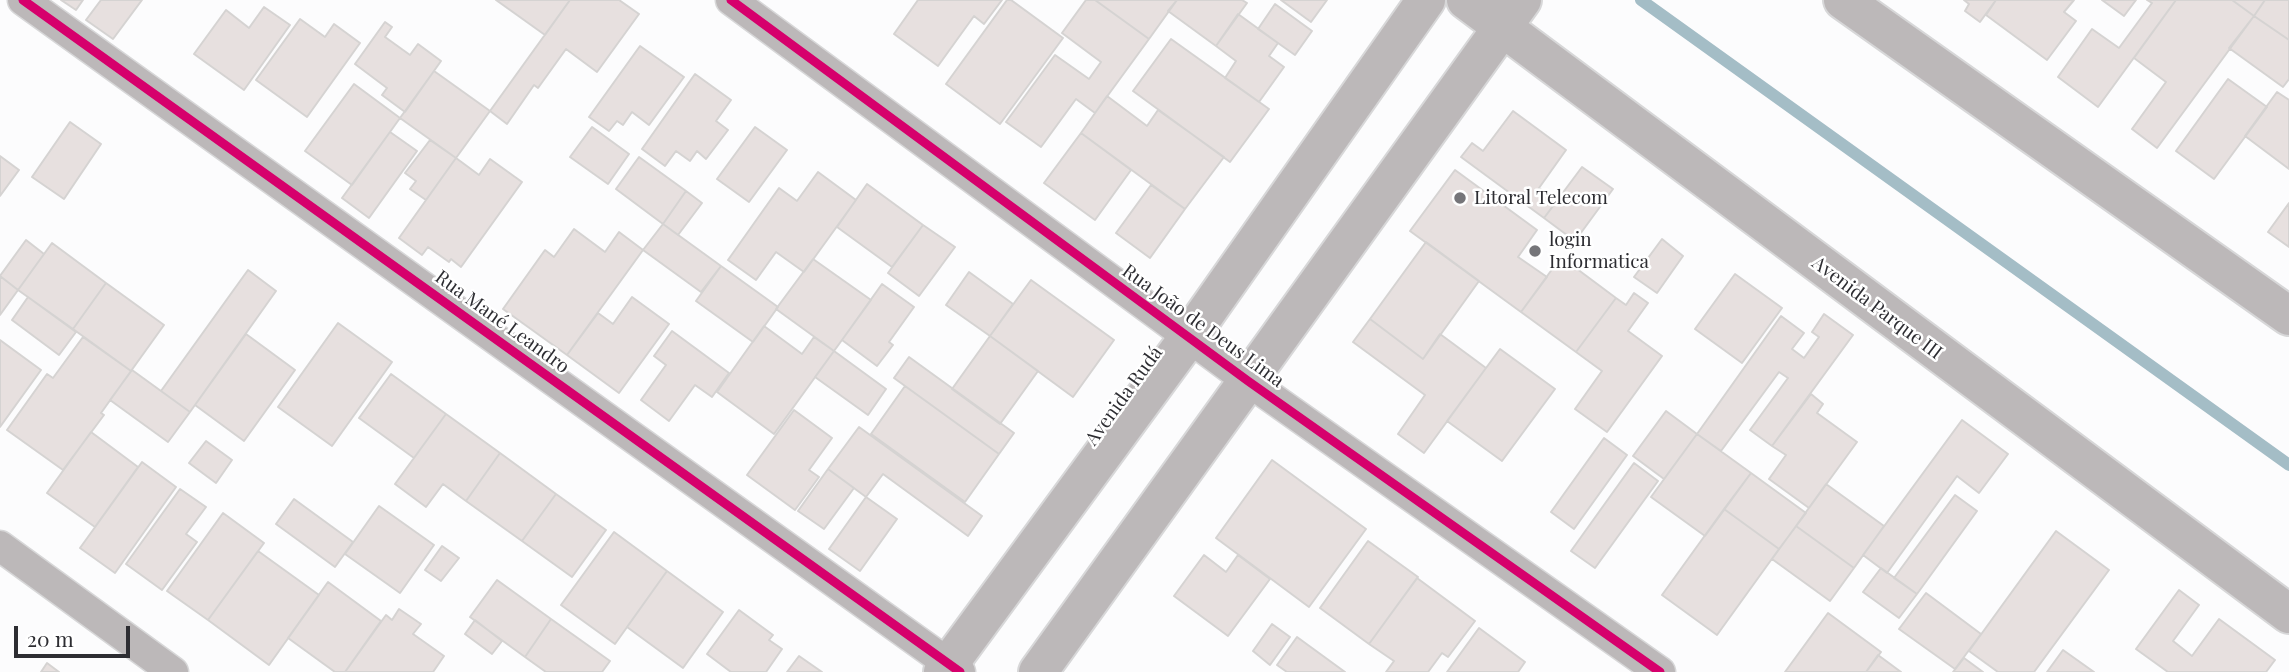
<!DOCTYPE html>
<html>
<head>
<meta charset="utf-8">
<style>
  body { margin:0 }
  #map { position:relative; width:2289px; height:672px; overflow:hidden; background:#fcfcfd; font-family:"Playfair Display",serif }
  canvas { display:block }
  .scale { position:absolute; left:14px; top:626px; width:116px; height:32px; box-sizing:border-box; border:4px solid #2d2d32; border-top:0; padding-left:9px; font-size:21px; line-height:24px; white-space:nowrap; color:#2d2d32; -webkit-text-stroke:5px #fff; paint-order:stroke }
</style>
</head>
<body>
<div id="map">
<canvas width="2289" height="672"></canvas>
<div class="scale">20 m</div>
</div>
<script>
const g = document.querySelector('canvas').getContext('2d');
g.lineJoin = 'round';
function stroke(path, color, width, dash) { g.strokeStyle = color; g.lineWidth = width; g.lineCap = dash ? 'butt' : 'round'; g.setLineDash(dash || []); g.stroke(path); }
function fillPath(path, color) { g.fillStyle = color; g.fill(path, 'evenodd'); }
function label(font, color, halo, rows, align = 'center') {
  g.font = font + ' "Playfair Display",serif'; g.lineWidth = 5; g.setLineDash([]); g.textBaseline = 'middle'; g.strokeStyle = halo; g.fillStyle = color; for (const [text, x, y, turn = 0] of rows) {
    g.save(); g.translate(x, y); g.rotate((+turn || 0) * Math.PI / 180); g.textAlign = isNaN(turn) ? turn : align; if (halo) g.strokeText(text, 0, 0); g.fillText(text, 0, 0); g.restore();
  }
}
stroke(new Path2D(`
  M1641,0L2289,465`), '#a4bdc6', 12);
const building = new Path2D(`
  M61,0H83L76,10Z
  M101,0H142L113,39L86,20Z
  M496,0H570L545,35Z
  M570,0H619L639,14L597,72L566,49L538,88L534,85L507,124L490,111Z
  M918,0H1002L984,24L974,16L938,66L894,34Z
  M1007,0H1011L1063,38L1000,124L946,84Z
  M1086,0H1095L1149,39L1095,113L1076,99L1041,147L1006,122L1055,55L1089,79L1101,62L1062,33Z
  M1095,0H1177L1149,39Z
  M1177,0H1242L1247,3L1216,46L1168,11Z
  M1281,0H1327L1311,22Z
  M1964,0H1996L1980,22L1965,11L1969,4Z
  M1996,0H2074L2064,12L2076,21L2047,60L1986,15Z
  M2102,0H2136L2124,16Z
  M2147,0H2176L2098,107L2058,77L2092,29L2119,48L2152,3Z
  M2176,0H2232L2254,16L2157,148L2132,129L2166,82L2134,58Z
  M2232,0H2265L2254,16Z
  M2265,0H2289V40L2254,16Z
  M1275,4L1312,31L1295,55L1258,29Z
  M264,7L290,25L244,90L194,54L226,10L249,28Z
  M1238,14L1278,43L1269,56L1284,67L1259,102L1225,78L1236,61L1216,46Z
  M2254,16L2289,40V79L2283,87L2229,48Z
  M300,19L325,37L334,24L360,43L307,117L256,80Z
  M385,22L392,27L385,37L410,55L418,44L441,61L405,112L382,95L387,88L355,64Z
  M1171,39L1269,109L1230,162L1133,91Z
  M640,46L684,77L649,125L632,112L623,125L617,121L609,131L589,117Z
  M434,71L490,111L456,158L400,118Z
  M695,74L731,100L716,121L728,130L706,159L697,151L690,161L676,151L665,166L642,149Z
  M2228,79L2267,107L2214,179L2176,151Z
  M354,84L400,118L352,185L305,151Z
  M2277,92L2289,100V169L2245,136Z
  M1107,96L1147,126L1158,110L1224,157L1185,209L1081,133Z
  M1513,111L1566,150L1539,188L1557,201L1544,218L1461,157L1472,143L1483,151Z
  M70,122L101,144L64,199L32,177Z
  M592,127L629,154L608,184L570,157Z
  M755,127L787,150L749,202L717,179Z
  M390,132L417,151L369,218L342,198Z
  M1081,133L1131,170L1095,220L1044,183Z
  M430,140L456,158L426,200L410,189L416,181L405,173Z
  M0,156L19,170L0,196Z
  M639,157L686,191L663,224L616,189Z
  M456,158L479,175L490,159L522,182L461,267L451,259L449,262L428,247L422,255L399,238Z
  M1582,167L1613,189L1575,241L1544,218Z
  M1455,170L1537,230L1518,257L1547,277L1521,312L1410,231Z
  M818,172L856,200L804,272L776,252L756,280L728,260L779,188L797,201Z
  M867,184L923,225L892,267L837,227Z
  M1151,185L1185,209L1150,258L1116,233Z
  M686,191L702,203L678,235L663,224Z
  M2289,203V247L2268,232Z
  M663,224L721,266L701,292L643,250Z
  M923,225L955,247L919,296L888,273Z
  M574,229L605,252L619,232L643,250L567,355L503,309L545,250L554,257Z
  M1662,239L1683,256L1657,293L1634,277Z
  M26,240L44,254L18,290L0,276Z
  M1426,242L1479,281L1423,359L1370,319Z
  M52,243L106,283L73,329L18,290Z
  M1561,257L1616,298L1576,352L1521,312Z
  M813,259L871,300L834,351L776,309Z
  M721,266L778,307L753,342L696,301Z
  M248,270L276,291L190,412L161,391Z
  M969,272L1013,304L990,336L946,305Z
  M1735,274L1782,308L1742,363L1695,329Z
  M0,276L18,290L0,315Z
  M1031,280L1114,340L1073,397L990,336Z
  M106,283L164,325L131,371L73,329Z
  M882,284L914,307L889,342L893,345L877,366L842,340Z
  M1634,293L1648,303L1628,331L1662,356L1607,432L1575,409L1602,371L1576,352L1616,298L1626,305Z
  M28,297L76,332L59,355L12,320Z
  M632,297L669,324L619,393L567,355L598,313L613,324Z
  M1824,314L1853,335L1772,446L1750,430L1788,378L1779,372L1721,451L1697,434L1781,316L1804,333L1792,349L1804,358L1819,337L1812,332Z
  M1370,319L1423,359L1440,334L1486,368L1424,453L1398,434L1425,395L1353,342Z
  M338,323L392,362L332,446L278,407Z
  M764,326L802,354L814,337L834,351L774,434L717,392Z
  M672,331L729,373L712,397L695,385L669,421L641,400L666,365L654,356Z
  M246,334L295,370L244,441L195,405Z
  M990,336L1038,371L1000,424L952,389Z
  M83,337L131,371L101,413L104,415L63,470L7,430L47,374L53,378Z
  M0,340L41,370L0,427Z
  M1500,349L1555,389L1502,461L1447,421Z
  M834,351L886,389L868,415L815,377Z
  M909,357L1014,433L999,454L894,378Z
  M132,370L190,412L168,442L110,400Z
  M391,374L446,414L414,458L359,418Z
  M905,386L999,454L965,502L871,434Z
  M1811,394L1823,404L1817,413L1857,442L1809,508L1769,479L1786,455L1772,446Z
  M794,410L832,438L809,470L819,477L795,510L747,475Z
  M1666,411L1697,434L1664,479L1633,456Z
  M446,414L500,453L466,501L443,484L426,507L395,484Z
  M1962,420L2008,454L1979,493L1957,476L1887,573L1863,555Z
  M859,427L982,516L968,536L883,474L866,497L828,469Z
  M91,432L138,467L95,527L47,493Z
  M1697,434L1751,473L1705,536L1651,497Z
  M1604,438L1627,455L1574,529L1551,512Z
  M206,441L232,460L216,483L189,463Z
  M500,453L556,494L522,541L466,501Z
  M1272,460L1366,529L1309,607L1216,538Z
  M142,462L176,487L115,573L80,548Z
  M1634,463L1658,481L1595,568L1571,551Z
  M828,469L854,488L824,529L798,511Z
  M1751,473L1806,513L1779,549L1724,509Z
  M1826,484L1884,526L1854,568L1796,526Z
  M180,489L206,507L186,534L197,542L162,590L126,564Z
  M556,494L606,530L572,577L522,541Z
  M1955,495L1977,511L1917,594L1894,578Z
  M866,497L897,519L860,571L829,549Z
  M294,499L353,542L335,567L276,524Z
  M379,506L434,545L400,593L345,554Z
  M1724,509L1779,549L1717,635L1662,595Z
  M223,513L264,543L208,620L167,591Z
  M1796,526L1854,568L1830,601L1772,559Z
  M2056,531L2109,570L2034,672H1998L1969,651Z
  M614,532L667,571L615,644L561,605Z
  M1368,541L1418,577L1369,644L1320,608Z
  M442,546L459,558L441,581L425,570Z
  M258,551L319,595L269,665L208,620Z
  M1204,555L1226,572L1238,555L1270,579L1228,636L1174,596Z
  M1881,568L1917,594L1899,618L1863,592Z
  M667,571L723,612L683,668L627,627Z
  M1417,578L1475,621L1448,657L1442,653L1428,672H1386L1394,661L1369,644Z
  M497,580L551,619L525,657L470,617Z
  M328,582L381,621L345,672H335L288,638Z
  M2179,590L2199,605L2173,641L2192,656L2219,619L2275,660L2266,672H2168L2136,649Z
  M1926,593L1981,634L1955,669L1899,629Z
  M399,609L421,624L413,634L444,656L433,672H345L386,615L392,620Z
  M739,610L773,635L769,640L782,649L766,672H731L707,654Z
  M1828,613L1881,652L1866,672H1785Z
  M551,619L610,661L602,672H546L525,657Z
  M475,620L502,641L492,654L465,634Z
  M1272,624L1290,637L1270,665L1253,651Z
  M1479,628L1525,662L1518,672H1447Z
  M1297,637L1345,672H1287L1277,665Z
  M2063,650L2094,672H2047Z
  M1878,655L1901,672H1866Z
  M799,656L822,672H787Z
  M1964,658L1983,672H1953Z
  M47,663L59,672H41Z`);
fillPath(building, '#e7e0df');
stroke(building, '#d5d3d2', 2);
const minor = new Path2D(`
  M23,0L960,672
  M731,0L1248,381L1660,672
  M0,546L173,672`);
const tertiary = new Path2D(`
  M1466,0L2289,614
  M1843,0L2289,316
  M943,672L1189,337L1426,0
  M1038,672L1522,0`);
stroke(minor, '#d7d7d8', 33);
stroke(tertiary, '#d7d7d8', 42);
stroke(minor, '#bcb8b9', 30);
stroke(tertiary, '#bcb8b9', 38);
stroke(new Path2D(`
  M23,0L960,672
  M731,0L1248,381L1660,672`), '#d6006c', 9);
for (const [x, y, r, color] of [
  [1460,198,7,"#757579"],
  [1535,251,7,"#757579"]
]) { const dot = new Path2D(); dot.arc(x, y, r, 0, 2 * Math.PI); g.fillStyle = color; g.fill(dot); stroke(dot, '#fff', 2.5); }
label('19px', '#2d2d32', '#fff', [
  ["Litoral Telecom",1474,198],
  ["login",1549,240],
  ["Informatica",1549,262]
], 'left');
label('19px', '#2d2d32', '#fff', [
  ["Avenida Parque III",1877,308,37],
  ["Rua Mané Leandro",502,322,36],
  ["Rua João de Deus Lima",1203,326,36],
  ["Avenida Rudá",1124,396,-54]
]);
</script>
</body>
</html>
